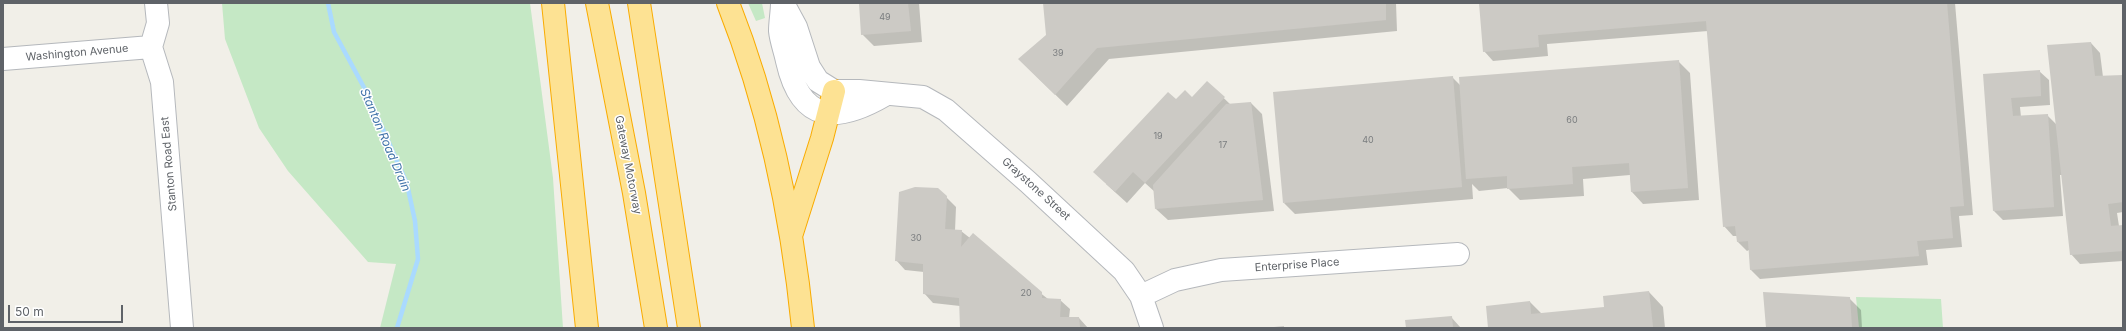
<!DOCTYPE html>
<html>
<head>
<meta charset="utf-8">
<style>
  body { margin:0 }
  #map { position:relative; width:2126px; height:331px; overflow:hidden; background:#f1efe8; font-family:Inter,sans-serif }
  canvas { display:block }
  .frame { position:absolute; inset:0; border:4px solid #5f6368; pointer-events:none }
  .scale { position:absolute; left:8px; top:305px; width:115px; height:18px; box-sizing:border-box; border:2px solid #5f6368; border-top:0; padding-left:5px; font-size:12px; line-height:14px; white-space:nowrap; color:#5f6368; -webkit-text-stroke:3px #fff; paint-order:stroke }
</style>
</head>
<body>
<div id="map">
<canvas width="2126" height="331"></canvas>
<div class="frame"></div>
<div class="scale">50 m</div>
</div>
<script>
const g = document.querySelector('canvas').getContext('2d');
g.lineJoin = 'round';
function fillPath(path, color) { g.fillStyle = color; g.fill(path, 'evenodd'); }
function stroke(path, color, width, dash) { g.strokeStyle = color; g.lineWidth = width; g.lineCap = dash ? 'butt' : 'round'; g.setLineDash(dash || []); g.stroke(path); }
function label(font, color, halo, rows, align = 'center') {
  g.font = font + ' Inter,sans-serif'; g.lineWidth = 3; g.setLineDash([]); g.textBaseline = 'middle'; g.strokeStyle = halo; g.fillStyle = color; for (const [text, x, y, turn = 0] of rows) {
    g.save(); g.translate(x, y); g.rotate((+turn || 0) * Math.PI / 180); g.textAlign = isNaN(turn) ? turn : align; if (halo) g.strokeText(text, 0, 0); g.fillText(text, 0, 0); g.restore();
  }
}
fillPath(new Path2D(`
  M222,3H530L553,178L563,328H380L396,264L368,262L288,171L259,128L225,39Z
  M748,3H762L765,18L756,21Z
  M1856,297L1941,299L1943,328H1859Z`), '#c5e8c5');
fillPath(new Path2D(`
  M860,3H919L922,42L874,46L862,34Z
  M1044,3H1396L1397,31L1109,59L1067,106L1030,70L1047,35Z
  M1480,3H1955L1973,215L1959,216L1962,247L1926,250L1928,265L1760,279L1751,270L1749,250L1747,251L1737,241V236H1733L1724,226L1708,31L1547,44L1548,56L1493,61L1484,51Z
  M2091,43L2100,53L2103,77L2123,76V212L2117,213L2119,226H2123V261L2080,264L2071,254L2062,175H2060L2063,216L2003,220L1994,211L1984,75L2039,71L2049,80L2050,105L2020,107L2021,117L2047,115L2056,124Z
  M1678,61L1690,73L1699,200L1643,204L1632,192L1630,175L1583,179L1584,196L1520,200L1508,188L1479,191L1472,184L1473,199L1295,214L1284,203L1452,77L1460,85Z
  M1207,82L1231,105L1251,103L1262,114L1274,211L1168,220L1156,209L1155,192L1145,183L1127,203L1106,184L1176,101L1192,98Z
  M938,189L956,207L955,231H961L1048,299L1060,300L1070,309L1069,318H1079L1088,328H961L960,306L933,303L924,293V272L905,270L896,260Z
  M1649,292L1663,307L1665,328H1489L1487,307L1530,302L1542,314L1605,308Z
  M1849,298L1861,310L1862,328H1767Z
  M1451,317L1461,328H1407Z`), '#0003');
stroke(new Path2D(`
  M328,3L334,32L367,93L407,184L415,221L418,259L397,328`), '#aadaff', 4.5);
fillPath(new Path2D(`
  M859,3H908L911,31L861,35Z
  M1043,3H1386V20L1097,48L1055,95L1018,59L1046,35Z
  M1479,3H1947L1964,206L1950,207L1953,238L1917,241L1919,256L1750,270L1748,241L1737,242L1735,226L1723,227L1706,21L1538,35L1539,47L1483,52Z
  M2091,42L2095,76L2123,75V202L2108,204L2111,226L2123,225V251L2070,255L2047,45Z
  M1679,60L1688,188L1631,192L1629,163L1572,167L1573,184L1507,189V176L1466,179L1459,77Z
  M2040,70L2041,96L2011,98L2013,116L2048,114L2054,207L1993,211L1983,74Z
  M1453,76L1462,187L1283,203L1273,92Z
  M1207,81L1225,97L1145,183L1133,172L1115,192L1093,172L1168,92L1176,99L1185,90L1192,97Z
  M1251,102L1263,200L1155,209L1153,185L1226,104Z
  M915,187L938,188L947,196L945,229L962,230L961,247L973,233L1042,292V298L1061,299L1060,317H1079L1080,328H960L959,298L923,294V264L895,261L899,192Z
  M1649,291L1653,327L1488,328L1486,306L1530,301L1531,314L1604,307L1603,296Z
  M1763,292L1850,297L1852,328H1766Z
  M1452,316L1453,328H1406L1405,320Z
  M1284,326V328H1274V327Z`), '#cccac5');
const minor = new Path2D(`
  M156,3L158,23L151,47L162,82L182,328
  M782,3C782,12 780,22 780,31C781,41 785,51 787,61C801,124 837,123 885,95
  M783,3L796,27L809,67L818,81L834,91H859L923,97L946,110L1028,182L1124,271L1141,296L1152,328
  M3,59L151,47
  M1141,296L1175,280L1221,270L1458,254`);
const highway = new Path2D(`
  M553,3L587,328
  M597,3L634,193L656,328
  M639,3L689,328
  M728,3C769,107 792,217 803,328
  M792,233L822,138L834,91`);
stroke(minor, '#b5b8bc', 24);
stroke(highway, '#f9ab00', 24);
stroke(minor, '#fff', 22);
stroke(highway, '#fde293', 22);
label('9px', '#7a7d7f', null, [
  ["49",885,17],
  ["39",1058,53],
  ["60",1572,120],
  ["19",1158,136],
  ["40",1368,140],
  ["17",1223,145],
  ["30",916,238],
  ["20",1026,293]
]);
label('11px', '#5f6368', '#fff', [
  ["Washington Avenue",77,53,-5],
  ["Stanton Road East",169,164,-95],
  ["Gateway Motorway",628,165,79],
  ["Graystone Street",1036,189,42],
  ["Enterprise Place",1297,265,-4]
]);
label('italic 12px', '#4174aa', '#fff', [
  ["Stanton Road Drain",385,140,67]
]);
</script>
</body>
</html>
